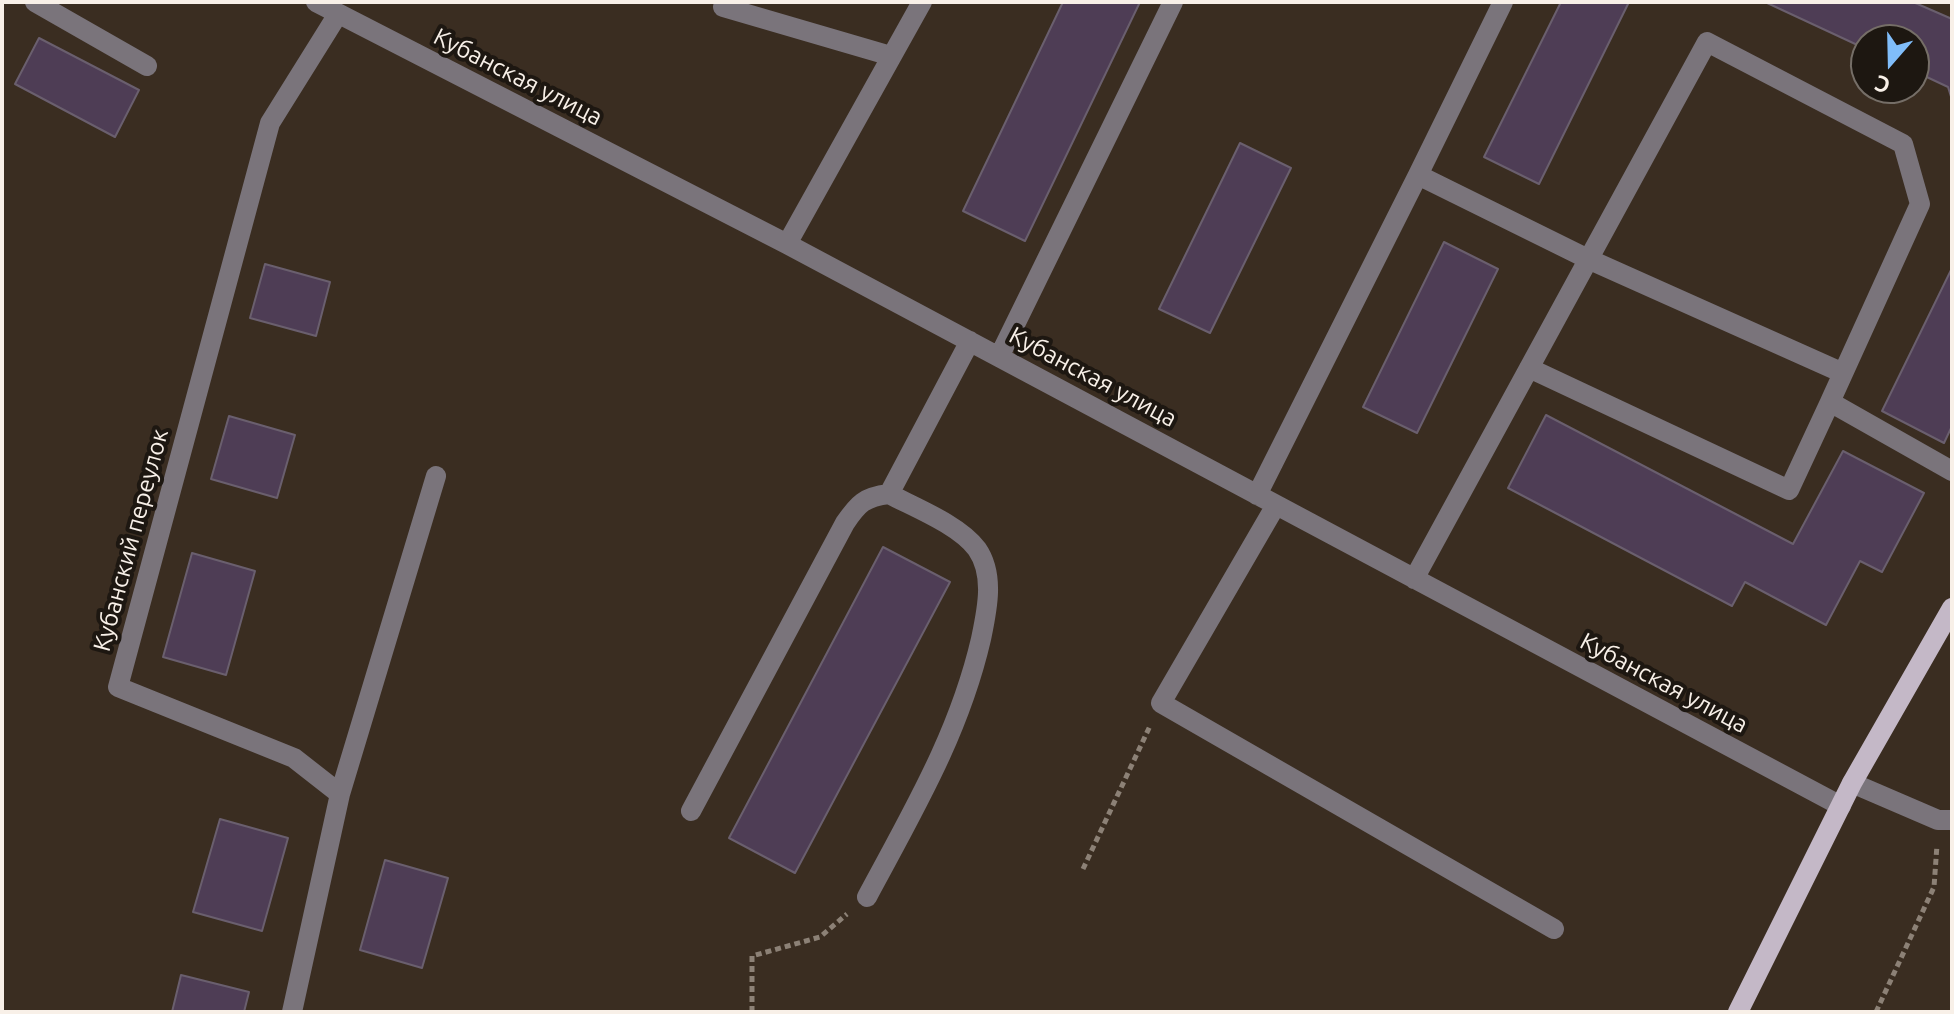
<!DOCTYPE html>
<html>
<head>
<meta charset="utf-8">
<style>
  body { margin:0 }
  #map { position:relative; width:1954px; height:1014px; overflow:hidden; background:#3a2d21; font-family:Ubuntu,sans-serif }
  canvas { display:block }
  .frame { position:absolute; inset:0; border:4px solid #f8f0e8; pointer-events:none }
  .north { position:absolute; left:1850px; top:24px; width:80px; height:80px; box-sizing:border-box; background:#1d1711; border:2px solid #756e67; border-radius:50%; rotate:200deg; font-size:22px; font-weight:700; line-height:32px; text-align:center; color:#f8f0e8 }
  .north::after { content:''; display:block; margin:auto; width:28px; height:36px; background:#80bdfa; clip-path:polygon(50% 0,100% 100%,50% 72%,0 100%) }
</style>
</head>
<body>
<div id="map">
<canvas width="1954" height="1014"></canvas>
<div class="frame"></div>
<div class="north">С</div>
</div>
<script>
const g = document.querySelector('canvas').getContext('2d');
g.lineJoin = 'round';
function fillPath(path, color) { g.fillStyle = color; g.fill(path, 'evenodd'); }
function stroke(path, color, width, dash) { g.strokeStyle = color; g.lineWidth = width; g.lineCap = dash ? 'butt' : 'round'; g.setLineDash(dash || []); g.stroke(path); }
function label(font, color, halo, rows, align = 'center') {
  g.font = font + ' Ubuntu,sans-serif'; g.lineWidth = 8; g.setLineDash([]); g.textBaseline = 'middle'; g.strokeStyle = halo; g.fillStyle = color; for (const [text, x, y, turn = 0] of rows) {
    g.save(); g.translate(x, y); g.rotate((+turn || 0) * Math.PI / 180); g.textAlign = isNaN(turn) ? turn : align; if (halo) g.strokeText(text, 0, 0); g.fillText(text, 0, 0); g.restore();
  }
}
const building = new Path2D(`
  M1063,2H1140L1025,241L963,211Z
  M1561,2H1629L1539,184L1484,157Z
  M1765,2H1913L1952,19V100L1948,87L1914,71V40H1866V49Z
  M39,38L139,90L115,137L15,84Z
  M1240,143L1291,168L1210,333L1159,309Z
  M1444,242L1498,269L1417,433L1363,407Z
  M265,264L330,282L316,336L250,318Z
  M1952,268V426L1944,443L1882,411Z
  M1546,415L1793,544L1843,451L1924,493L1882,572L1860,561L1826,625L1745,582L1732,606L1508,488Z
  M229,416L295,435L277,498L211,479Z
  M883,547L950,582L795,873L729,838Z
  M192,553L255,571L226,675L163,657Z
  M220,819L288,838L262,931L193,912Z
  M385,860L448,878L422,968L360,950Z
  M181,975L249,992L244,1012H172Z`);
fillPath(building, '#4e3d55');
stroke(building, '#6a5f6e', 2);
stroke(new Path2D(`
  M1083,869L1150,726
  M752,1012V956L820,937L847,914
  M1876,1012L1934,887L1937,845`), '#8c8176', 5, [6, 4]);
stroke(new Path2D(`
  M35,2L147,66
  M316,2L787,244L1841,806
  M723,7L891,56
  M1418,175L1588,259L1843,373
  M787,244L922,2
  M999,357L1173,2
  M1529,368L1789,490L1830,402
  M1257,495L1418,175L1503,2
  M1276,505L1161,703L1554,929
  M1414,579L1707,42L1903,144L1920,204L1830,402L1952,471
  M1852,783L1938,820H1952
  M340,794L436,476
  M691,811L845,523C858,504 864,497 889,494L970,341
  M867,897C913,811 959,734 981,639C987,610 995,575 977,549C959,525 916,508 889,494
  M292,1012L340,794L294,758L118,687L270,123L338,14`), '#7a747b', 20);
stroke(new Path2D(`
  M1738,1012L1852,783L1952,608`), '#c4b8c7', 20);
label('24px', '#f8f0e8', '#1d1711', [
  ["Кубанская улица",518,77,27],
  ["Кубанская улица",1093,377,28],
  ["Кубанский переулок",131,540,-75],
  ["Кубанская улица",1664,683,28]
]);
</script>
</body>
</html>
